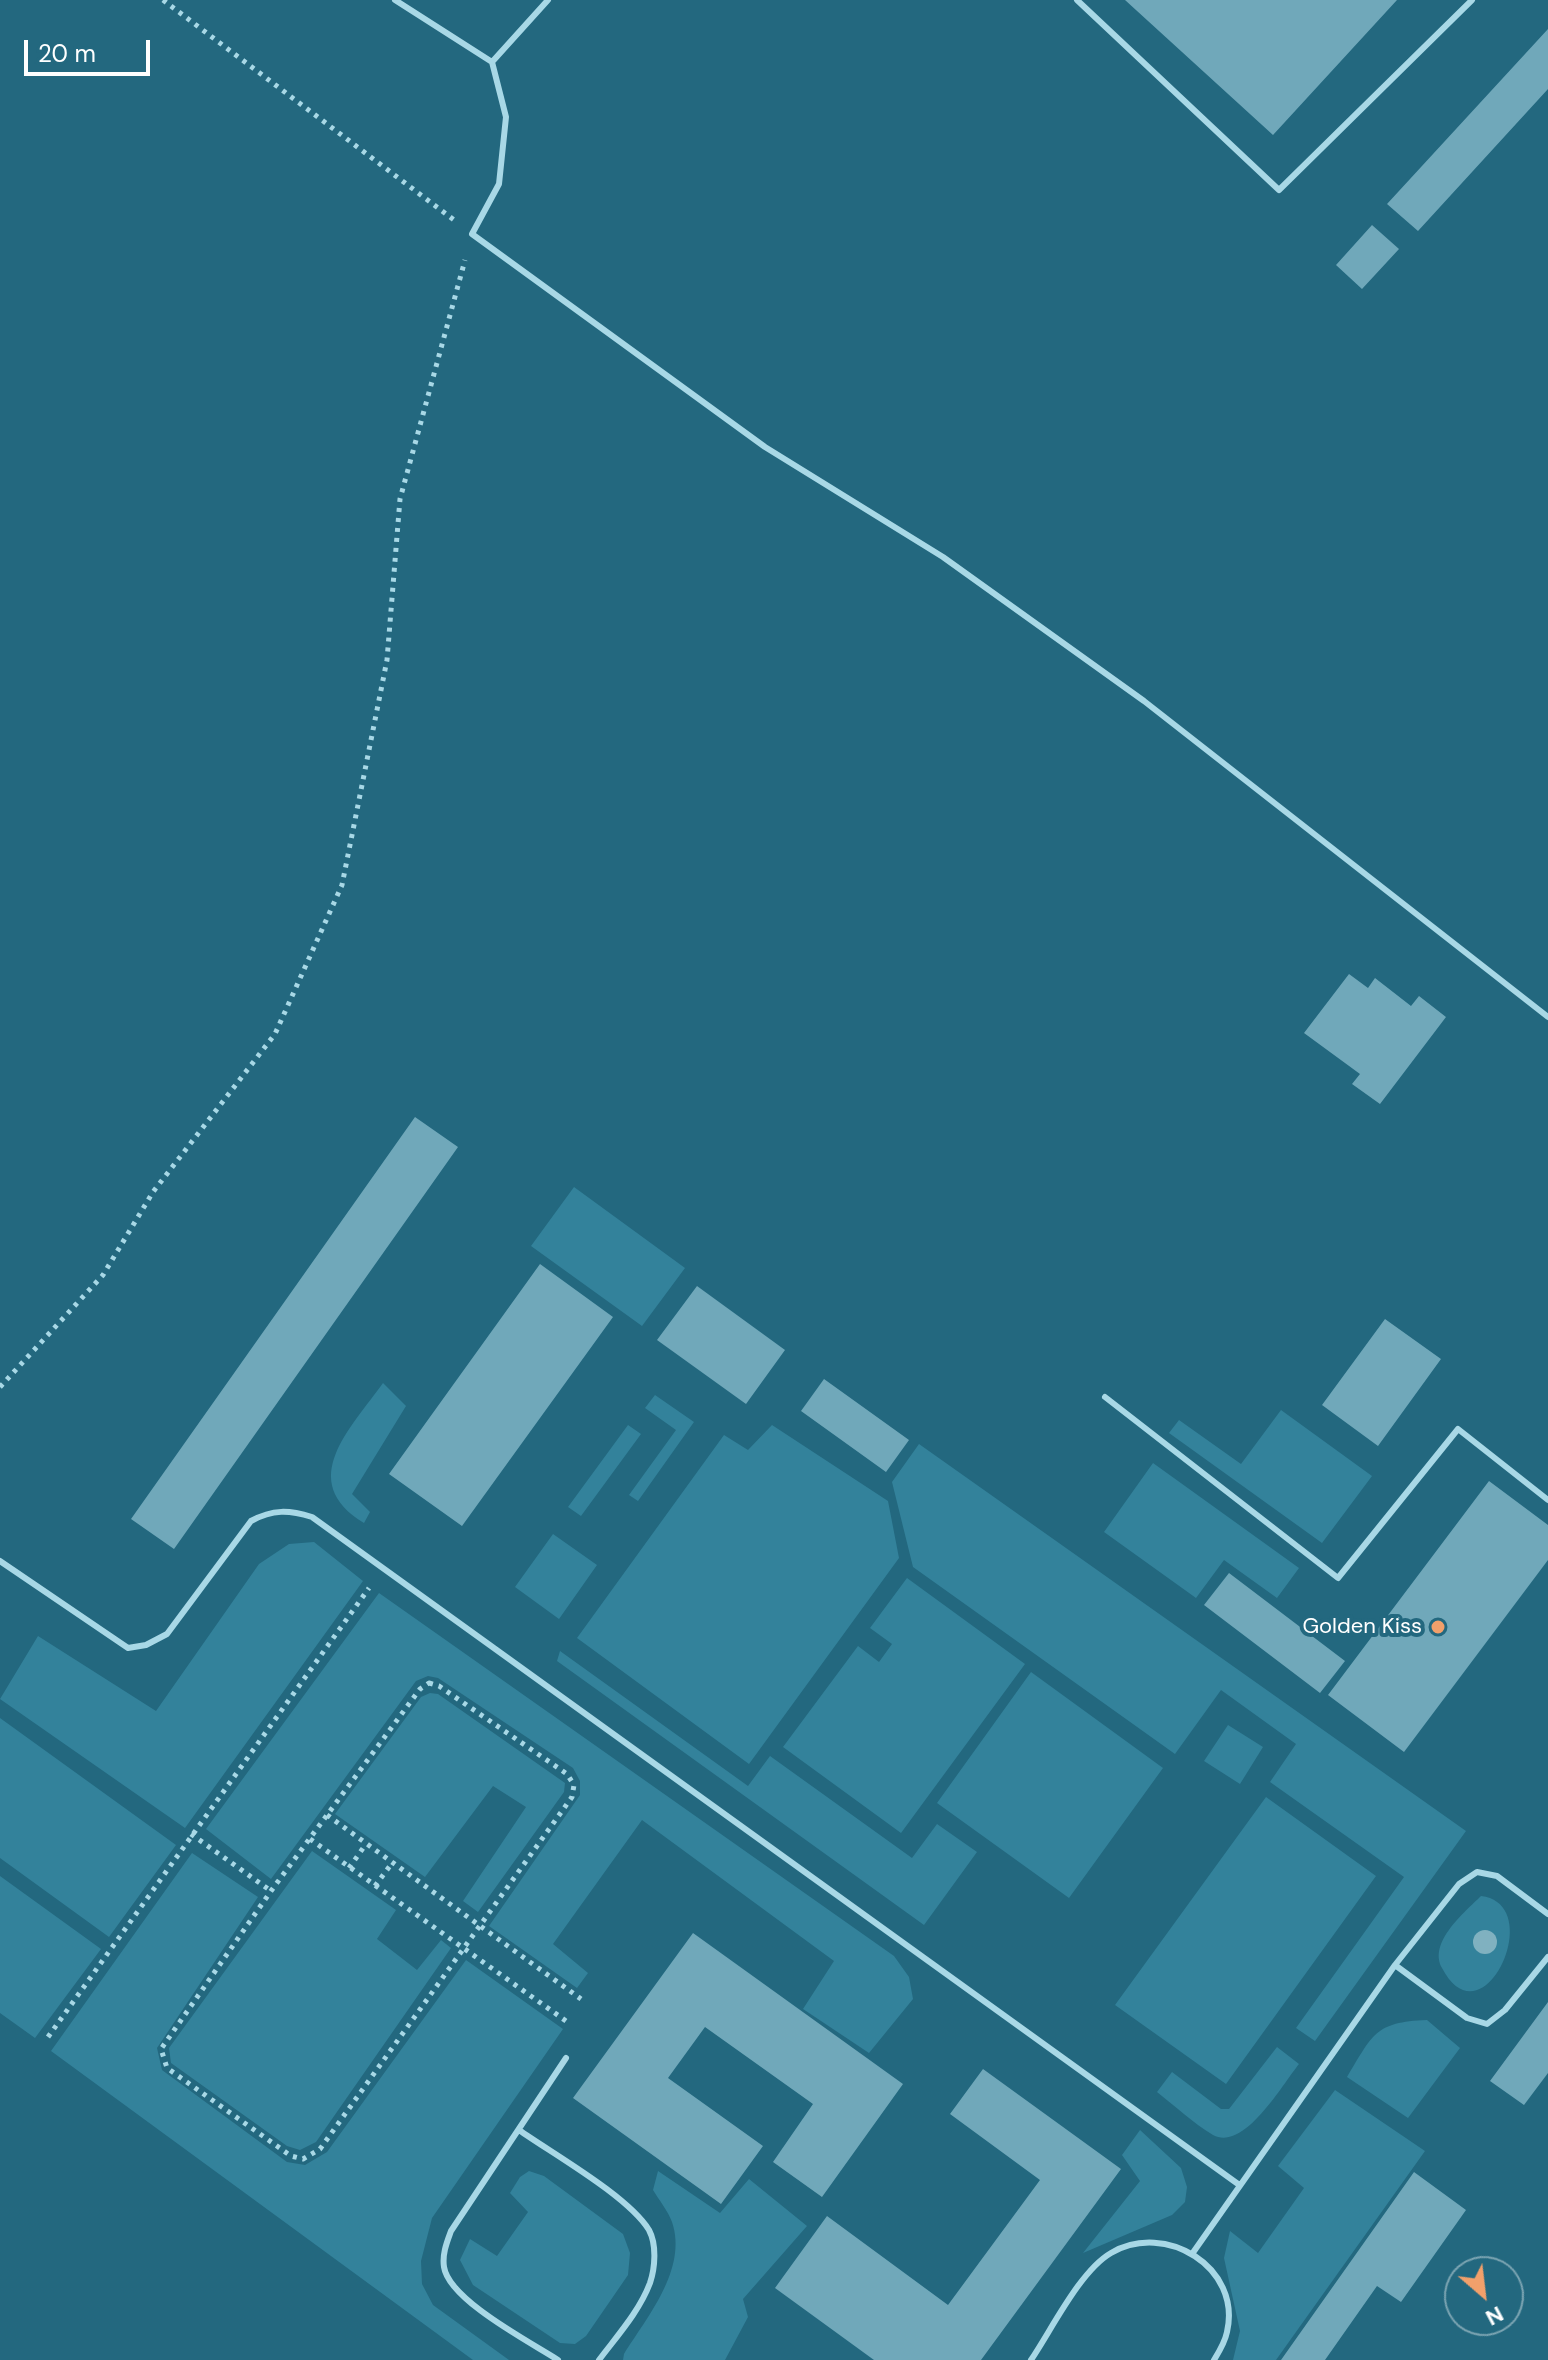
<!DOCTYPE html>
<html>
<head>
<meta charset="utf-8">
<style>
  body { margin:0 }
  #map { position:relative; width:1548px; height:2360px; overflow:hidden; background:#23687f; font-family:"DM Sans",sans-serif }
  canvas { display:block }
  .north { position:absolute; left:1444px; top:2256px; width:80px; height:80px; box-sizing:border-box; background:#23687f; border:2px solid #7ba4b2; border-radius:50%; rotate:152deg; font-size:22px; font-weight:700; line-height:32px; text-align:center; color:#fff }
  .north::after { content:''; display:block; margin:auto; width:28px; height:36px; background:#f2a06b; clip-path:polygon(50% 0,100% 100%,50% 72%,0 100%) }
  .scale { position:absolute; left:24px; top:40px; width:126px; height:36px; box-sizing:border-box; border:4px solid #fff; border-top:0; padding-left:10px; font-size:24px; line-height:28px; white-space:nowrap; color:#fff; -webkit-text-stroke:6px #23687f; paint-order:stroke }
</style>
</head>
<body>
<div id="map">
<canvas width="1548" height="2360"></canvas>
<div class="north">N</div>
<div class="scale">20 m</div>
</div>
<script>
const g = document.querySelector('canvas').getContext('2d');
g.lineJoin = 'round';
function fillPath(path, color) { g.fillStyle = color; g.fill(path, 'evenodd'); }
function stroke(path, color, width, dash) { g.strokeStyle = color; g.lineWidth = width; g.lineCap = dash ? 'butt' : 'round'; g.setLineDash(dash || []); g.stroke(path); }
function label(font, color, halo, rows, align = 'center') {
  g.font = font + ' "DM Sans",sans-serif'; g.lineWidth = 8; g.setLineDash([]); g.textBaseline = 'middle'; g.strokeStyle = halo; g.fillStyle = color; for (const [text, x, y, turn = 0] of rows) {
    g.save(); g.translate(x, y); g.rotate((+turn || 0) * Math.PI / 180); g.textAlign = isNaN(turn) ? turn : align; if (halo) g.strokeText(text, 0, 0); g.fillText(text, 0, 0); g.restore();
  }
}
fillPath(new Path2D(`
  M574,1187L685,1268L642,1326L531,1246Z
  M383,1383L406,1406L352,1494L370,1512L364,1523C295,1481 351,1428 383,1383Z
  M655,1395L694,1422L638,1501L629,1495L676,1430L645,1408Z
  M1281,1410L1372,1476L1322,1543L1169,1433L1179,1420L1241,1464Z
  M628,1425L641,1434L581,1516L568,1507Z
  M772,1425L888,1501L899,1558L749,1764L577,1638L724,1435L748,1450Z
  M919,1444L1466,1831L1315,2041L1296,2028L1404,1877L1270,1782L1296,1744L1221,1690L1175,1754L913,1567L892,1482Z
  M1153,1463L1299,1568L1277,1598L1224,1560L1196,1598L1104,1532Z
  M553,1534L597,1565L559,1619L515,1587Z
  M314,1542L363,1581L185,1828L0,1699L38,1636L156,1711L259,1564L289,1544Z
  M907,1578L1025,1664L901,1833L783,1747L858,1646L879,1662L892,1644L870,1628Z
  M379,1593L894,1956L909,1977L913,1999L869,2053L803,2009L834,1961L642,1820L553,1944L588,1973L577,1988L489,1926L580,1795V1781L573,1768L438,1678L428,1676L416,1681L271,1879L206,1829Z
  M560,1651L748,1786L770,1756L912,1858L937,1824L977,1852L924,1925L557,1661Z
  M1031,1672L1163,1768L1069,1898L937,1803Z
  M430,1693L438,1694L565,1783L564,1792L478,1912L463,1901L526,1807L493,1786L425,1877L335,1814L421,1697Z
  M0,1718L176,1845L109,1937L0,1858Z
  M1228,1725L1263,1747L1240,1784L1204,1761Z
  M1266,1797L1376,1876L1226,2084L1115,2005Z
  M312,1851L396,1910L377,1939L417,1970L441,1940L451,1948L316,2142L300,2150L287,2146L171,2063L169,2048Z
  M192,1853L258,1897L157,2048L162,2070L287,2162L305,2165L327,2152L466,1960L563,2029L432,2218L421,2261L422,2284L433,2305L509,2360H473L51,2051Z
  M0,1876L101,1949L35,2038L0,2013Z
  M1481,1896C1548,1904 1483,2046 1442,1968C1428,1942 1465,1912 1481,1896Z
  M1427,2020L1460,2048L1408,2118L1347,2077C1373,2035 1374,2022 1427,2020Z
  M1277,2047L1299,2064C1282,2085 1244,2152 1213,2135C1193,2123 1175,2106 1157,2092L1172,2072L1221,2109H1229Z
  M1335,2090L1425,2151L1276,2360H1233L1240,2331L1224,2258L1230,2231L1258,2253L1304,2188L1278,2166Z
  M1140,2130L1181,2168L1187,2187L1185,2202L1172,2215L1083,2253L1140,2181L1122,2155Z
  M529,2171L544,2176L623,2234L630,2253L628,2275L586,2336L575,2344L560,2343L473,2285L460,2260L470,2239L497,2256L528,2212L510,2193L520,2177Z
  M658,2171L720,2213L749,2179L807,2226L743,2299L748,2317L725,2360H623L624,2354C647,2317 688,2269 672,2222C668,2211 659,2200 653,2190Z`), '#33829b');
fillPath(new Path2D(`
  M1125,0H1397L1273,135Z
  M1548,29V89L1418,231L1387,204Z
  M1372,225L1399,249L1362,289L1336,265Z
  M1349,974L1368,988L1375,978L1411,1006L1419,996L1446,1017L1380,1104L1352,1084L1360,1074L1304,1033Z
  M415,1117L458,1147L174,1549L131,1519Z
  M540,1264L613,1317L462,1526L389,1474Z
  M697,1286L785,1350L746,1404L657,1340Z
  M1385,1319L1441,1359L1378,1446L1322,1405Z
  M824,1379L909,1440L886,1472L801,1411Z
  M1489,1481L1548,1525V1560L1404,1752L1328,1695Z
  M1229,1573L1345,1661L1320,1693L1204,1605Z
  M693,1933L903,2084L822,2197L773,2162L813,2104L705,2027L668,2078L763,2146L721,2204L573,2098Z
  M1548,2002V2073L1524,2105L1490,2081Z
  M983,2069L1121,2169L981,2360H874L775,2288L827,2216L948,2305L1040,2180L950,2114Z
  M1414,2172L1466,2210L1401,2302L1377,2286L1325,2360H1281Z`), '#70a8ba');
stroke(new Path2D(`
  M163,0L454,220
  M0,1387L103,1275L153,1192L275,1034L342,885L387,660L400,499L465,260
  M429,1683L439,1686L567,1774L574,1785L572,1797L320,2149L303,2159L291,2156L167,2068L161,2049L271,1891L420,1689Z
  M327,1815L581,1999
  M191,1834L271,1891
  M310,1839L566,2021
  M349,1868L366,1844
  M375,1886L392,1863
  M48,2037L369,1588`), '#a8d8e6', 5, [4, 6]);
stroke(new Path2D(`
  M395,0L492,62L506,117L499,184L472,234L765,447L943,557L1144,701L1548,1017
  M1077,0L1279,190L1472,0
  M492,62L548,0
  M1105,1397L1338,1578L1458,1429L1548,1500
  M0,1561L128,1648L146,1645L167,1634L251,1521C273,1509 289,1510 312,1517L1238,2184
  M1395,1965L1467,2018L1487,2024L1505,2010L1548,1957
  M519,2130C553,2154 628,2196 649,2230C657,2245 655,2268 650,2283C639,2312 617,2336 599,2360
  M1192,2254L1395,1965L1459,1884L1477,1872L1497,1876L1548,1914
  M558,2360C530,2342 449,2300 444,2267C442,2254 447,2242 451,2231L566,2058
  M1031,2360C1052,2329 1080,2271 1111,2253C1165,2221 1242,2267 1227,2332C1225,2342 1219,2352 1214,2360`), '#a8d8e6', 6);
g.fillStyle = '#80b1c0';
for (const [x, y] of [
  [1485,1942]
]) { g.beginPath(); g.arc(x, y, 12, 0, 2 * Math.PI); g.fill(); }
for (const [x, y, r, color] of [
  [1438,1627,8,"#f2a06b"]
]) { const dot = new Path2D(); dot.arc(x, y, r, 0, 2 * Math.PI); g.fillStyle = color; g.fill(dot); stroke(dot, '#23687f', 3); }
label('22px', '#fff', '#23687f', [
  ["Golden Kiss",1422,1627]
], 'right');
</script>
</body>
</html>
